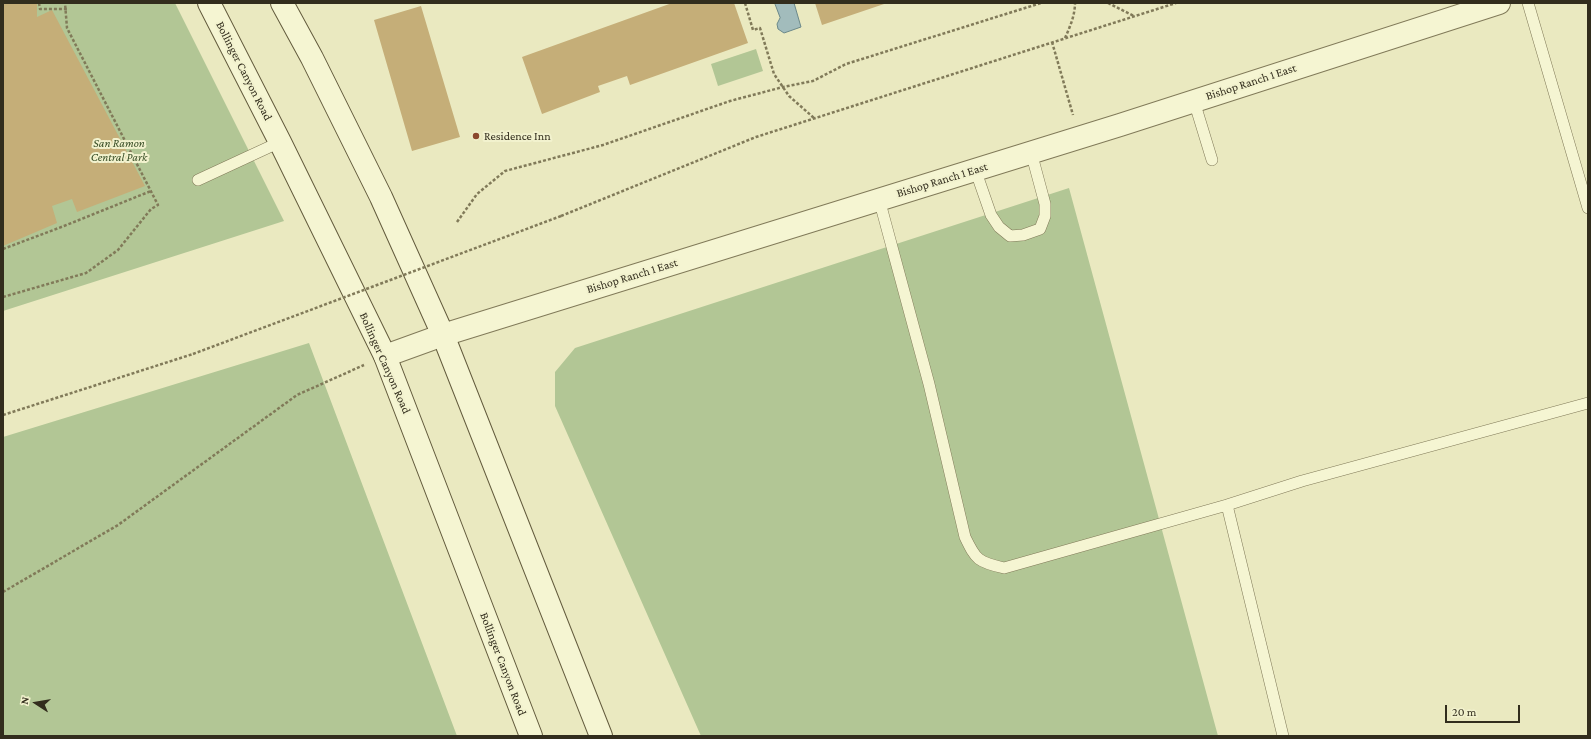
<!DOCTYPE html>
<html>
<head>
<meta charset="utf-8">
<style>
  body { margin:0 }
  #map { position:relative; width:1591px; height:739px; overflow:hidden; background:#eae9c0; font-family:"Crimson Pro",serif }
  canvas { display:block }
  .frame { position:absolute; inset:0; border:4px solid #322d1d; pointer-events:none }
  .north { position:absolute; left:16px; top:683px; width:40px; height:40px; -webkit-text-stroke:3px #f2f2ce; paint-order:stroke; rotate:282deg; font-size:11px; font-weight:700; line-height:16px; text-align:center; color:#322d1d }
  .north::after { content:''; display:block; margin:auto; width:14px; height:18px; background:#322d1d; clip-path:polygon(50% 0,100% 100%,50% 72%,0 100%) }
  .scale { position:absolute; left:1445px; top:705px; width:75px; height:18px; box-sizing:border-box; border:2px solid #322d1d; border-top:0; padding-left:5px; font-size:12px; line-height:14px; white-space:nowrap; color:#322d1d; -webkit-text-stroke:3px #f2f2ce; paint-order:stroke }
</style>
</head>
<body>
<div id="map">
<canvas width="1591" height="739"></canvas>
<div class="frame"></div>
<div class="north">N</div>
<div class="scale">20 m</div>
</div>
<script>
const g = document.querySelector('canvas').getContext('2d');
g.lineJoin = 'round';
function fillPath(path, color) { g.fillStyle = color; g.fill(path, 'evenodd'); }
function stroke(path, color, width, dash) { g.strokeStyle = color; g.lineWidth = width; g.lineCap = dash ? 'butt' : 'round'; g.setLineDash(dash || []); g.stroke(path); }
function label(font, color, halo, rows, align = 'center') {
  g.font = font + ' "Crimson Pro",serif'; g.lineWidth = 4; g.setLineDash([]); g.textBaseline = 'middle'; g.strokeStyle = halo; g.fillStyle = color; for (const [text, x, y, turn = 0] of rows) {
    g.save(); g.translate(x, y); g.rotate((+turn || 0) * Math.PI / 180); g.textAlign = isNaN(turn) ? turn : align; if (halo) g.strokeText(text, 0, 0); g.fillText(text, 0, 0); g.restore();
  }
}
fillPath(new Path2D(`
  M3,3H175L284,221L3,311Z
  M756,49L763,71L718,86L711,64Z
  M1069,188L1218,736H701L555,406V372L575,348Z
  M309,343L457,736H3V437Z`), '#b2c695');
const water = new Path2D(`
  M775,3H794L801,27L784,33L778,29L777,24L780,18Z`);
fillPath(water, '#a2bcbc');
stroke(water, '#6b8889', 1);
fillPath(new Path2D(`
  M3,3H37V17L52,10L145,186L77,212L72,199L52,206L57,223L3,246Z
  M672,3H734L748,43L630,85L627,76L598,86L600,92L542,114L522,57Z
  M815,3H887L822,25Z
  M421,6L460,137L412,151L374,20Z`), '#c5ae78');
const lane = new Path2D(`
  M1528,3L1588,208
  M1194,101L1212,160
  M975,169L991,215L999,227L1010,236L1023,235L1040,229L1045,216V204L1031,152
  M198,180L280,142
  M879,199L929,384L965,537C976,560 978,562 1004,568L1227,505L1302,481L1588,403
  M1227,505L1283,736`);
const street = new Path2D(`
  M385,356L443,335L1120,125L1499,3`);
const secondary = new Path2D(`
  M209,3L280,142L385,356L531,736
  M282,3L312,58L381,197L443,335L601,736`);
stroke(lane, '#817a59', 12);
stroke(street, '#817a59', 24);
stroke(secondary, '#635b3d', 24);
stroke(new Path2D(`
  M39,3L40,9H67
  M745,3L753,30L760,28L774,74L789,96L814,118
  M1108,3L1134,16
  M1065,38C1070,27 1075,15 1075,3
  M1052,42L1073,115
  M561,216L756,137L1176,3
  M457,222L477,194L505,171L603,145L730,101L783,87L813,81L846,64L1041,3
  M3,249L64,226L151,191
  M3,297L86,273L118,250L151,209L158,205L67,28L65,3
  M3,415L193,354
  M3,592L118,525L297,395L364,365`), '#817a59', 2.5, [3, 2]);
stroke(lane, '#f5f5d2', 11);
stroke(street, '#f5f5d2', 22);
stroke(secondary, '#f5f5d2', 22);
stroke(new Path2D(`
  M193,354L561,216`), '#817a59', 2.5, [3, 2]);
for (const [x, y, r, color] of [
  [476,136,4,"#8b482e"]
]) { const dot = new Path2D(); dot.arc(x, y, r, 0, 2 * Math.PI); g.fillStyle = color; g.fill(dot); stroke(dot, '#f2f2ce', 1.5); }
label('12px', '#322d1d', '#f2f2ce', [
  ["Bollinger Canyon Road",244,71,63],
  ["Bishop Ranch 1 East",1251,82,-18],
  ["Bishop Ranch 1 East",942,180,-17],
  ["Bishop Ranch 1 East",632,276,-17],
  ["Bollinger Canyon Road",385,363,66],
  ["Bollinger Canyon Road",503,664,69]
]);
label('12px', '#322d1d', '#f2f2ce', [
  ["Residence Inn",484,136]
], 'left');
label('italic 12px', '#374d25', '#f2f2ce', [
  ["San Ramon",119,143],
  ["Central Park",119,157]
]);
</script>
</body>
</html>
